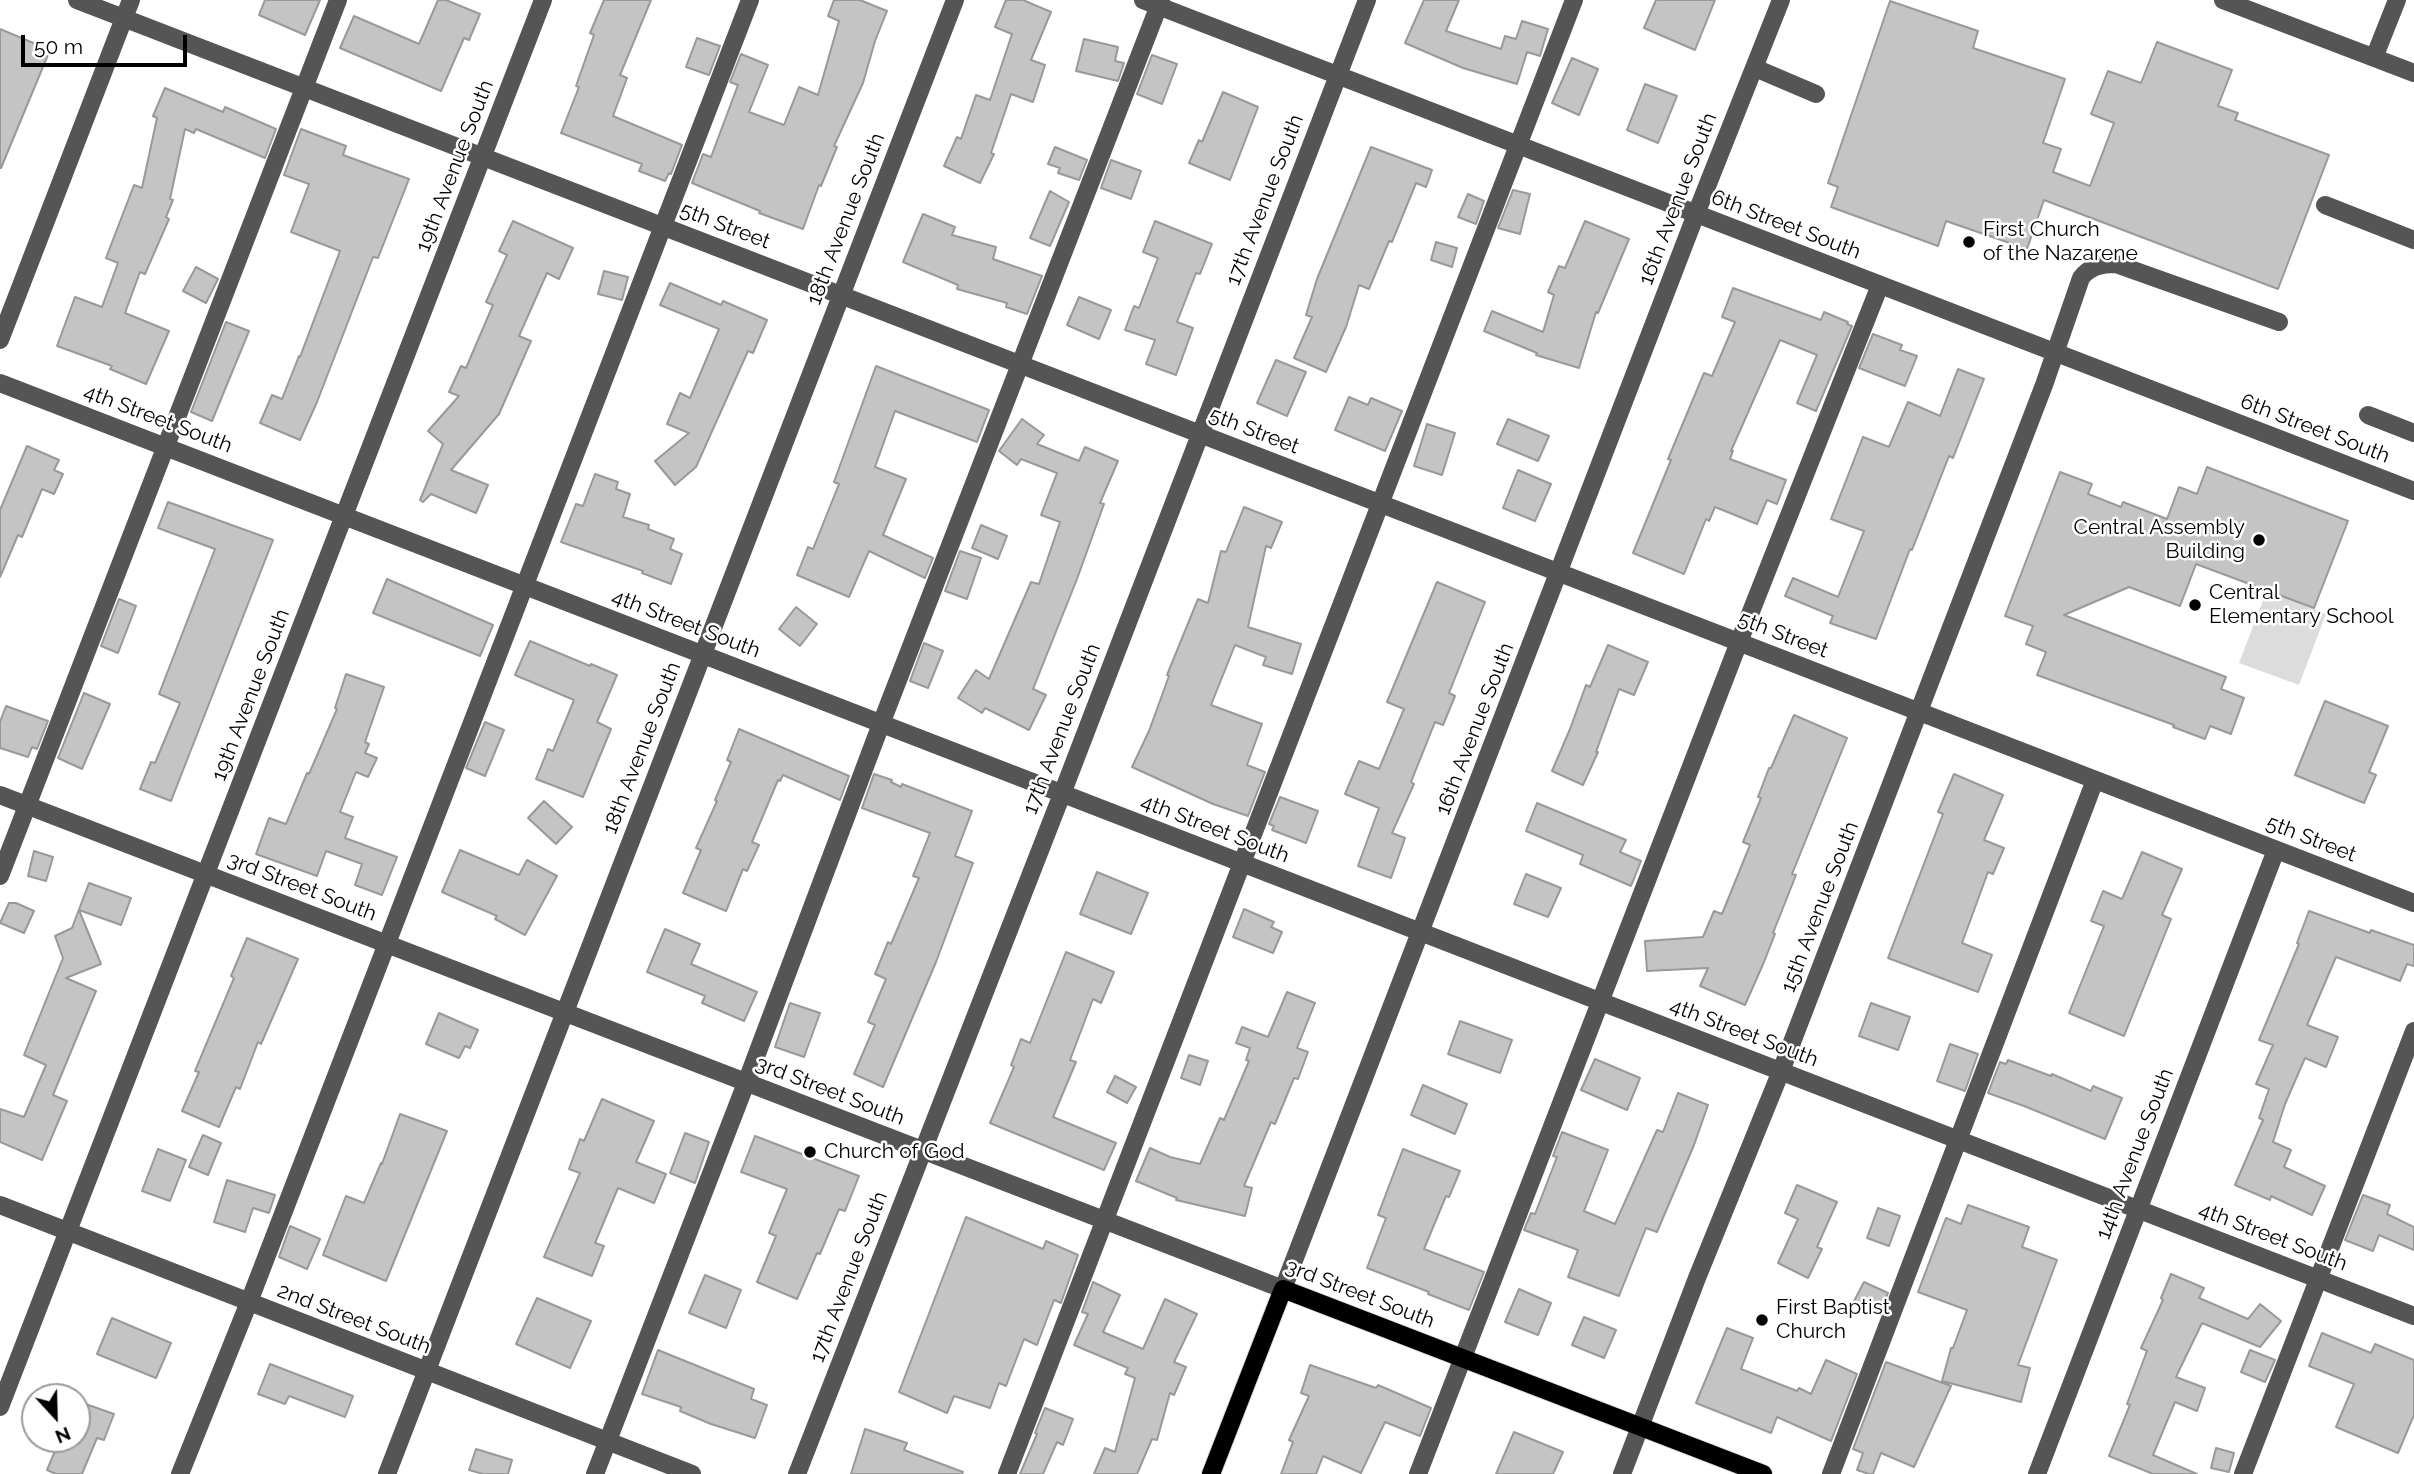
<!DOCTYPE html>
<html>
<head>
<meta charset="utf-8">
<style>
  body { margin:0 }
  #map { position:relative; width:2414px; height:1474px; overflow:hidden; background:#fff; font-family:Raleway,sans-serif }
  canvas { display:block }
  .north { position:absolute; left:21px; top:1383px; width:70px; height:70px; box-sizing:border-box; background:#fff; border:2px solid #999; border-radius:50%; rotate:158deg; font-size:19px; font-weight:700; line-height:28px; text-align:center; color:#000 }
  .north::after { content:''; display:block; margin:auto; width:24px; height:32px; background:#000; clip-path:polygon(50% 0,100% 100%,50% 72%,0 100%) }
  .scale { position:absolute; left:21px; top:35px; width:166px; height:32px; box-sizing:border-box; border:4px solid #000; border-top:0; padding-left:9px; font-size:21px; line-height:24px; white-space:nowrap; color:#000; -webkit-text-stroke:5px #fff; paint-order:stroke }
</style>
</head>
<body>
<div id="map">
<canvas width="2414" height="1474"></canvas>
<div class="north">N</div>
<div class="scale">50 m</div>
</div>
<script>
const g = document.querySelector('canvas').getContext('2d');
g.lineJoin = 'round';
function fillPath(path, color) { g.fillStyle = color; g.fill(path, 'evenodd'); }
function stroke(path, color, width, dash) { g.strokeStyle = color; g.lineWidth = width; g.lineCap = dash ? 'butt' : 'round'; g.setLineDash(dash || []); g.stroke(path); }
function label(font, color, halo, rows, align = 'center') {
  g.font = font + ' Raleway,sans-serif'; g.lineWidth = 5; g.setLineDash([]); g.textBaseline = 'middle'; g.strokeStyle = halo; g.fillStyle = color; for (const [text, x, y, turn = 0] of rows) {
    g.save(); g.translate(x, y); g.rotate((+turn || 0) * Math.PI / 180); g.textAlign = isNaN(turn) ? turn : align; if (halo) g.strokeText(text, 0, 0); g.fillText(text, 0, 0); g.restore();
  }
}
fillPath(new Path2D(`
  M2267,590L2326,614L2299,685L2239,663Z`), '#dcdcdc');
const building = new Path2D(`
  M265,0H320L305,35L259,15Z
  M438,0H446L480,14L469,40L464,38L441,91L340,48L354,16L419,44Z
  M604,0H651L620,75L627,78L613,116L682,145L671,174L669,173L665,181L639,171L642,164L561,133L579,87L576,86L594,35L590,33Z
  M834,0H860L887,11L875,41L863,83L834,146L837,147L821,186L819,185L803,229L759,213L760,211L692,183L703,154L711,157L738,85L730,82L741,54L768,65L749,112L784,125L799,87L818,95L839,21L828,16Z
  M1006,0H1023L1051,12L1031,60L1045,65L1033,102L1011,94L991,153L994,154L980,183L944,166L957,137L961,139L976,95L990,100L1012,34L995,27Z
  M1424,0H1459L1446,31L1501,49L1505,36L1516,39L1522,21L1548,29L1540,56L1527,52L1517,84L1463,68L1405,43Z
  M1656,0H1715L1695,50L1644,28Z
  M1890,1L1978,31L1973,48L2065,79L2043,143L2061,149L2053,172L2090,186L2114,123L2091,114L2108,71L2141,83L2157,42L2232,70L2218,106L2238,113L2235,120L2329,155L2278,289L2044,200L2027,249L1946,221L1938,246L1831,207L1838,187L1828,183Z
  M0,29L50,50L1,168H0Z
  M697,38L720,46L709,75L686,67Z
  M1084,39L1118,47L1115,61L1124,63L1118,81L1076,71Z
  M1152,55L1177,64L1162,104L1137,94Z
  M1572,58L1598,69L1579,115L1552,103Z
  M1645,84L1677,96L1658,143L1627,130Z
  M165,88L223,112L225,107L276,129L265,158L196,129L194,133L185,129L170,199L173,200L166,217L169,219L145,274L140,272L125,313L169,331L146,384L110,369L112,366L57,346L75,297L102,307L118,263L106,258L134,185L142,188L157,118L153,116Z
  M1223,92L1258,107L1230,180L1189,163L1199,140L1202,142Z
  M301,129L346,146L343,155L409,179L378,258L373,257L317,402L300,440L260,423L272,395L282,399L299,356L300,357L340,251L291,232L309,184L284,175Z
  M1055,147L1087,160L1079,180L1058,173L1060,168L1048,164Z
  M1371,147L1432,170L1426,187L1416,183L1392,242L1389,241L1369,289L1359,285L1346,327L1326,372L1294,358L1312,317L1306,315L1317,279Z
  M1111,160L1141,171L1131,199L1101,188Z
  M1513,190L1530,194L1520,234L1498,228Z
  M1050,191L1069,202L1050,246L1030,238Z
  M1468,194L1484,201L1476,224L1458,217Z
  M923,214L955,227L952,235L996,247L993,259L1042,276L1027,314L1006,307L1007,303L957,289L958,285L903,262Z
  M513,221L573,248L559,279L547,273L519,336L531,341L499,414L451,470L488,485L476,513L431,494L423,502L420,500L443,444L428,431L459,396L449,392L461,366L466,368L493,305L486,302L507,255L499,251Z
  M1155,221L1212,244L1200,274L1196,273L1177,322L1193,328L1176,375L1146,364L1155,340L1125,330L1134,306L1139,308L1158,258L1143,252Z
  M1585,221L1629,239L1598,313L1596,312L1579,368L1536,355L1537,353L1484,331L1492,311L1543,332L1554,295L1548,292L1559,266L1565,268Z
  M1436,242L1457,248L1452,267L1431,260Z
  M196,267L218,279L206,303L183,291Z
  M604,271L628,277L622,300L598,294Z
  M670,283L721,305L723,301L767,320L753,353L748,351L696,467L675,485L655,461L689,433L667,424L680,393L690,398L719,329L660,305Z
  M1733,288L1821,320L1824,312L1848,322L1847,324L1852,326L1816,411L1797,403L1817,355L1780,340L1731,451H1733L1730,459L1786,480L1777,504L1767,500L1757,524L1715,507L1709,521L1706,519L1684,574L1633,553L1671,460L1668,459L1704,373L1712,376L1735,322L1722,317Z
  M1079,297L1111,310L1099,339L1067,325Z
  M226,322L249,331L212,421L191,412Z
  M1873,334L1902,345L1900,350L1917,356L1905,386L1859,368Z
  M1276,360L1306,372L1287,416L1257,403Z
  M876,366L989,410L977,442L895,411L875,467L906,479L883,535L933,558L925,578L869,551L849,597L797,575L808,547L813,549L839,484L834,482Z
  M1958,369L1984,379L1953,458L1949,456L1912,550L1910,549L1876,639L1830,623L1833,616L1785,596L1793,578L1838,597L1864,531L1831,519L1863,437L1889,447L1908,402L1940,416Z
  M1349,397L1368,405L1371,398L1402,411L1385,451L1335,430Z
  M1022,419L1044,435L1037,444L1079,461L1085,447L1118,461L1100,503L1104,504L1077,579L1033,689L1046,695L1029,730L985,708L982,713L958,698L976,670L989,679L1031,582L1039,584L1060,522L1041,515L1057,473L1021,459L1017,465L999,451Z
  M1508,419L1549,436L1538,461L1497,444Z
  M1427,424L1455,433L1442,475L1414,466Z
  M27,446L59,460L54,470L63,474L54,494L42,489L22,537L18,535L0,577V510Z
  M2207,467L2348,521L2314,608L2196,564L2180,606L2129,587L2064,615L2226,677L2221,689L2244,698L2231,734L2210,726L2205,739L2173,727L2174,725L2037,675L2046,652L2026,644L2033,626L2005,616L2060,472L2092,484L2088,494L2121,507L2123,502L2167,519L2179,487L2197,494Z
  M1518,470L1551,484L1535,521L1503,508Z
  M595,474L618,482L616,489L630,494L623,517L649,525L648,529L674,539L670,549L682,554L671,584L642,573L643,571L561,542L576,504L583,506Z
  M168,502L273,540L171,801L140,789L151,762L155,763L180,703L159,694L215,549L158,528Z
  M1244,507L1282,522L1271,548L1266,546L1248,627L1301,644L1292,674L1263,665L1266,657L1235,645L1211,705L1262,724L1247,765L1265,772L1248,816L1213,804L1132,767L1149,731L1169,676L1167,675L1198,599L1208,603L1221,551L1226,552Z
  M981,525L1007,536L998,559L972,548Z
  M960,551L981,558L967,599L945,591Z
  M387,579L493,625L480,656L373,613Z
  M1437,582L1485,602L1449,693L1455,696L1443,725L1435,722L1411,782L1414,784L1392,833L1405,838L1391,878L1358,866L1379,808L1345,794L1359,761L1379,769L1404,709L1387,702Z
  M119,599L136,606L118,653L101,646Z
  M796,607L817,624L800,646L779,629Z
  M530,641L590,666L591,664L617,675L597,722L611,729L583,797L536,779L548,749L553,751L574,700L515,675Z
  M924,643L943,651L928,688L910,681Z
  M1608,645L1648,662L1634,695L1619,689L1596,752H1598L1583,785L1552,771L1570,729L1586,685L1590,687Z
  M346,674L384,687L365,742L369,744L365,753L377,758L368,777L356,772L340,812L353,817L345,838L397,857L382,895L355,885L362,864L326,851L317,876L256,854L269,818L286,824L307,773L309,774L337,709L335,708Z
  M84,693L110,704L82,769L58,758Z
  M2325,701L2388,726L2369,772L2376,775L2364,803L2295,775Z
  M6,706L48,721L37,749L32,747L28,757L0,748V722Z
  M1794,715L1847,738L1792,874L1796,875L1773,933L1775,934L1764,962L1745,1005L1700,986L1708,968L1647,971L1645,941L1703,937L1714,911L1722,914L1750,845L1743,842L1761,798L1758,797L1769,768H1771Z
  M485,722L504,730L485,776L466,768Z
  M739,729L849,776L840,800L783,775L780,781L778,780L752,842L759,845L747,871L743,869L726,911L683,893L701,850L696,848L717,801L715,800L731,762L727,760Z
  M874,774L892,780L891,782L901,787L902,784L972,811L955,856L973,863L936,962L883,1087L854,1074L875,1025L868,1022L886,979L875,974L888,942L891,944L919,878L913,876L930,833L862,808Z
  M1954,774L2003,795L1984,840L2004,848L1993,874L1988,872L1962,943L1992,955L1978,992L1888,958L1943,814L1938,812Z
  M1280,797L1318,811L1306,843L1272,830L1274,826L1269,824Z
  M544,801L572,827L556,844L528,818Z
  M1537,803L1626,840L1620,852L1641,861L1631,886L1580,864L1583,855L1526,831Z
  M460,850L519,875L527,860L557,876L525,935L495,919L497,916L442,892Z
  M34,851L53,857L46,881L28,876Z
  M2142,852L2182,869L2162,915L2171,919L2124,1036L2069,1013L2104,926L2091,921L2103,891L2122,899Z
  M1097,872L1148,893L1131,934L1080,914Z
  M1526,874L1561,888L1548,917L1514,904Z
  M89,883L131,898L121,925L79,910L101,964L66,978L96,991L53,1095L67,1101L42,1160L0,1142V1109L24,1117L46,1065L24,1055L63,958L55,936L72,928Z
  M9,903H16L34,911L24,933L0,923Z
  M1244,909L1274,922L1271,927L1282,932L1273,953L1233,937Z
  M2309,911L2370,933L2371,930L2414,945V966L2407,964L2400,981L2336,957L2307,1025L2338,1037L2326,1067L2305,1058L2285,1104L2273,1142L2291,1150L2284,1167L2325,1186L2312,1215L2271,1196L2270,1200L2235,1185L2263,1120L2259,1118L2269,1089L2256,1084L2273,1045L2259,1040L2299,944L2297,943Z
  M665,929L700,944L691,964L757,992L744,1021L702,1003L705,996L647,972Z
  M247,938L298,959L261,1044L258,1042L240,1089L236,1087L219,1127L182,1111L199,1072L195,1071L234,978L231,976Z
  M1066,952L1114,972L1101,1003L1093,999L1070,1060L1076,1062L1053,1117L1116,1143L1104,1170L990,1123L1014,1067L1011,1065L1021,1039L1030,1043Z
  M1287,992L1315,1003L1297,1048L1308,1052L1298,1079L1294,1078L1275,1124L1271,1122L1244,1186L1252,1188L1245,1216L1176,1200L1177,1198L1136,1181L1150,1148L1170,1157L1200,1164L1220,1118L1224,1120L1249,1061L1246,1060L1250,1048L1236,1043L1242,1027L1268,1037Z
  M790,1003L820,1013L804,1057L775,1047Z
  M1871,1003L1910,1017L1898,1050L1859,1036Z
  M439,1013L478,1030L470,1048L465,1046L459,1058L426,1044Z
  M1460,1021L1512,1040L1500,1073L1448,1054Z
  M1950,1044L1978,1054L1965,1091L1937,1081Z
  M1189,1055L1208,1061L1200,1085L1181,1078Z
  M1595,1059L1640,1078L1627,1110L1581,1090Z
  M2008,1060L2051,1076L2052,1074L2091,1091L2093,1086L2122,1098L2105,1139L2024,1106L1988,1093L2000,1062L2006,1064Z
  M1115,1076L1136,1087L1127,1103L1107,1092Z
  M1423,1085L1467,1104L1455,1134L1411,1115Z
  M1678,1093L1708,1105L1694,1145L1657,1232L1646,1228L1619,1296L1568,1277L1578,1250L1524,1230L1531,1213L1535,1214L1557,1157L1553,1156L1562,1132L1608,1150L1584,1211L1615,1224L1657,1130L1663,1132Z
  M602,1099L654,1121L636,1162L666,1174L654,1203L618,1188L595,1243L604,1246L592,1276L544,1257L580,1173L569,1169L580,1139L584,1141Z
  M400,1114L447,1131L386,1281L323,1255L346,1196L364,1203L381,1163L382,1164Z
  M685,1133L709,1142L695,1183L670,1173Z
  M203,1135L221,1143L208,1175L189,1167Z
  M755,1136L859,1176L845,1211L839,1209L820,1254L817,1253L797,1299L757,1282L776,1236L769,1233L787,1189L741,1172Z
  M158,1149L186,1160L170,1201L142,1191Z
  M1403,1149L1460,1171L1449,1197L1446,1196L1424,1249L1484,1272L1469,1310L1428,1294L1429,1292L1367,1268L1386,1218L1378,1215Z
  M227,1180L275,1195L269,1213L253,1208L245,1232L214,1222Z
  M1797,1185L1837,1202L1817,1247L1822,1249L1808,1278L1778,1263L1798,1219L1785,1213Z
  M2363,1195L2390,1205L2387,1214L2414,1227V1250L2379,1235L2373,1251L2345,1240Z
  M1968,1205L2029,1227L2022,1247L2057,1260L2018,1365L2030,1368L2021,1402L1942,1381L1951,1348H1953L1967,1310L1918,1292L1946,1218L1961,1224Z
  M1878,1208L1900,1216L1889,1246L1867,1238Z
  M966,1217L1043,1249L1046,1241L1078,1255L1061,1303L1054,1300L1037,1345L1024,1339L1006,1386L999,1383L990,1408L954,1396L947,1413L899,1392Z
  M290,1226L320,1239L307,1269L279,1257Z
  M2171,1274L2204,1288L2199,1298L2248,1319L2260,1304L2281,1321L2260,1347L2202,1323L2176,1377L2205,1388L2197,1411L2175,1402L2153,1455L2197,1474H2153L2109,1456L2130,1405L2127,1404L2147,1351L2141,1348L2163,1300L2161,1298Z
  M705,1275L741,1290L726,1328L689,1313Z
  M1093,1282L1120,1295L1103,1332L1143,1349L1165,1299L1197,1314L1174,1362L1186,1367L1174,1395L1170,1393L1157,1440L1152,1439L1137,1474H1094L1105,1448L1115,1452L1135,1378L1125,1374L1128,1368L1074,1345L1088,1314L1082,1312Z
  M1864,1282L1888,1293L1878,1315L1853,1303Z
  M1519,1289L1551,1303L1538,1335L1505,1322Z
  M537,1298L591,1321L570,1368L516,1344Z
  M1584,1317L1616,1330L1604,1358L1572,1345Z
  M112,1318L171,1343L156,1378L97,1354Z
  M1727,1328L1753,1338L1741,1369L1797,1391L1799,1388L1811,1394L1826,1360L1857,1374L1831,1441L1777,1417L1771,1433L1696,1403Z
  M2322,1333L2371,1353L2375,1344L2414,1360V1415L2398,1453L2336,1427L2354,1384L2309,1366Z
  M658,1350L754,1389L751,1399L767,1405L755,1438L711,1424L680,1411L681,1407L642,1394Z
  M2250,1350L2275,1360L2265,1382L2241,1372Z
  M1886,1362L1951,1386L1914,1467L1881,1453L1873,1474H1869L1857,1470L1863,1453L1853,1449Z
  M270,1364L353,1396L345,1417L289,1396L285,1404L258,1394Z
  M1310,1365L1376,1388L1378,1385L1431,1408L1420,1436L1385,1422L1361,1473L1323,1456L1316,1474H1281L1293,1442L1289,1440L1309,1396L1301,1393Z
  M77,1401L114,1414L104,1440L97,1438L82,1474H56L47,1470L60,1439H77Z
  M1045,1408L1073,1419L1063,1445L1057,1442L1043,1474H1020L1037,1434L1035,1433Z
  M865,1429L907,1443L904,1450L963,1472L962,1474H851Z
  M1514,1432L1563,1452L1553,1474H1496Z
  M2216,1448L2234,1453L2229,1472L2211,1468Z
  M476,1449L512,1460L508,1474H483L469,1470Z`);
fillPath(building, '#c4c4c4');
stroke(building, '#999', 2);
const major = new Path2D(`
  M1211,1474L1283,1289L1763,1474`);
stroke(major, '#dbdbdb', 20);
stroke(new Path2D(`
  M77,0L2414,903
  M1143,0L2414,491
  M2223,0L2414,73
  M2374,58L2397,0
  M1755,68L1816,94
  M2325,205L2414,240
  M0,340L131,0
  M0,383L2414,1316
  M2368,415L2414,433
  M0,795L1283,1289L1696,214L1781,0
  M0,876L338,0
  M0,1205L692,1474
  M0,1407L543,0
  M180,1474L249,1302L750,0
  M387,1474L955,0
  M595,1474L746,1083L881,724L1161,0
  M797,1474L1062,794L1367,0
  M1007,1474L1574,0
  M1418,1474L1739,642L1880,285
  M1622,1474L1697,1278L1781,1071L2044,385L2081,278C2090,266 2102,264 2116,264L2279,322
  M1831,1474L2095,780
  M2037,1474L2276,850
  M2243,1474L2414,1031`), '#555', 18);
stroke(major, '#000', 18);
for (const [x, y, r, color] of [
  [1969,242,7,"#000"],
  [2259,540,7,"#000"],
  [2195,605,7,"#000"],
  [810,1152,7,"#000"],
  [1762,1320,7,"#000"]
]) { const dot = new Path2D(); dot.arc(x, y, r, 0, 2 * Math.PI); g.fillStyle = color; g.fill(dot); stroke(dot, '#fff', 2.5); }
label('21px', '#000', '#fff', [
  ["19th Avenue South",455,166,-69],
  ["16th Avenue South",1678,199,-69],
  ["17th Avenue South",1265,200,-69],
  ["18th Avenue South",846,219,-69],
  ["6th Street South",1786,225,21],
  ["5th Street",725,226,21],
  ["4th Street South",158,419,21],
  ["6th Street South",2315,429,21],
  ["5th Street",1254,431,21],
  ["4th Street South",686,624,21],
  ["5th Street",1783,635,21],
  ["19th Avenue South",251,695,-69],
  ["17th Avenue South",1062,729,-69],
  ["16th Avenue South",1475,729,-69],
  ["18th Avenue South",642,748,-69],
  ["4th Street South",1215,829,21],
  ["5th Street",2311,839,21],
  ["3rd Street South",302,887,21],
  ["15th Avenue South",1820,907,-69],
  ["4th Street South",1744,1033,21],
  ["3rd Street South",830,1091,21],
  ["14th Avenue South",2135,1154,-69],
  ["4th Street South",2273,1237,21],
  ["17th Avenue South",849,1277,-69],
  ["3rd Street South",1360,1294,21],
  ["2nd Street South",354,1319,21]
]);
label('21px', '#000', '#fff', [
  ["First Church",1983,230],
  ["of the Nazarene",1983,254],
  ["Central Assembly",2245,528,"right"],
  ["Building",2245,552,"right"],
  ["Central",2209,593],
  ["Elementary School",2209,617],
  ["Church of God",824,1152],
  ["First Baptist",1776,1308],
  ["Church",1776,1332]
], 'left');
</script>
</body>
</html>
